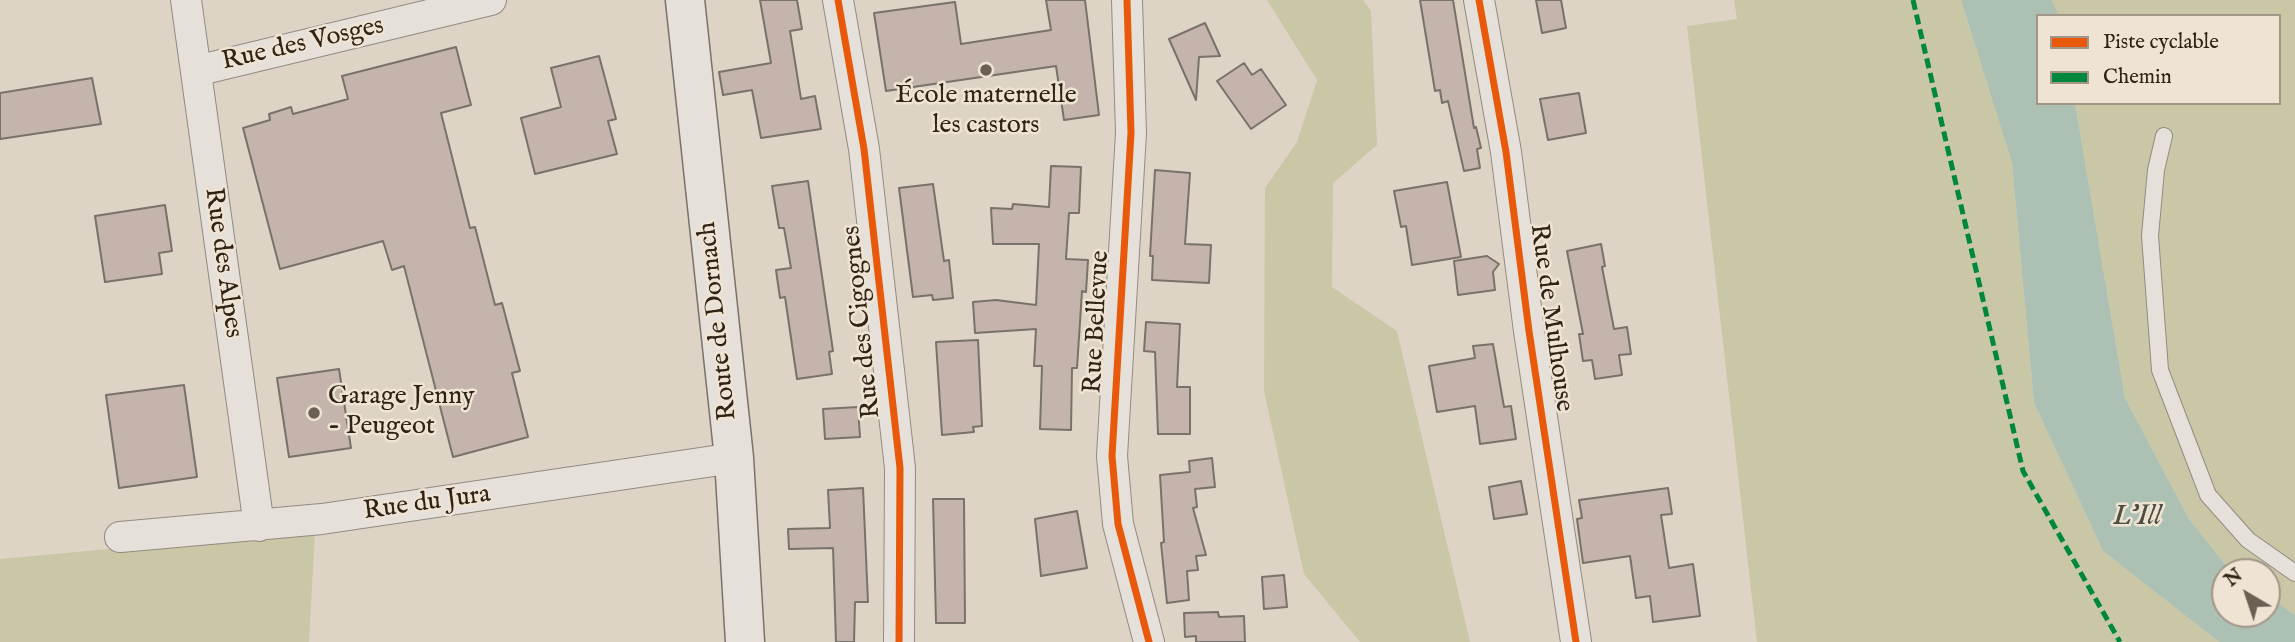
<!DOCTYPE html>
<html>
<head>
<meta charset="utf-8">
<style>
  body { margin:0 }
  #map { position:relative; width:2295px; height:642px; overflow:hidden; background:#ddd4c6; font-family:"IM FELL English",serif }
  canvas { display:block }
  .legend { position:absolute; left:2036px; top:14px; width:245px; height:91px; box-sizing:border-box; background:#efe4d3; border:2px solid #a29687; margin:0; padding:9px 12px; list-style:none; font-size:21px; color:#2f2216 }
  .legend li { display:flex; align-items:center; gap:14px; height:35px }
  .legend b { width:35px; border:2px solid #a29687 }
  .north { position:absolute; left:2211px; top:558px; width:70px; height:70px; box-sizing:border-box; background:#efe4d3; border:2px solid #a29687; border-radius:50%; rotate:321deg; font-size:19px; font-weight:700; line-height:28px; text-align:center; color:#2f2216 }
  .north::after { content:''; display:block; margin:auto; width:24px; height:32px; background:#6c6054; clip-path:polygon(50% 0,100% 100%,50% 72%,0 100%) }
</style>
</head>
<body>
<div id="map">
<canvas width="2295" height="642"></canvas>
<ul class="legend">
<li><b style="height:9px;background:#e8590c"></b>Piste cyclable</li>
<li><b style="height:9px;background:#00873e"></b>Chemin</li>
</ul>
<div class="north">N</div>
</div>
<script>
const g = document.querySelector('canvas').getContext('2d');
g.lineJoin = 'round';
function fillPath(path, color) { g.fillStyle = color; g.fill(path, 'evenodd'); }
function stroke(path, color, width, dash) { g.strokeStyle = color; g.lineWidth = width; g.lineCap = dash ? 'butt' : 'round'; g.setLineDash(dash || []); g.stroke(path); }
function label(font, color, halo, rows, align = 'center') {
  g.font = font + ' "IM FELL English",serif'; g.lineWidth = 5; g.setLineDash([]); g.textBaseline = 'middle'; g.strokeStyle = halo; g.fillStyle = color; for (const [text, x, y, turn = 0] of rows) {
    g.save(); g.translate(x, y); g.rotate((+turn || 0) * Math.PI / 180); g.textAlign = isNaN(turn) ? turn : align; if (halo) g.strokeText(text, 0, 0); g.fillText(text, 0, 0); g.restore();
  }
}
fillPath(new Path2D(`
  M1267,0H1363L1371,11L1377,145L1333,183L1332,287L1397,331L1470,642H1360L1304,574L1264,391L1265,188L1297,142L1317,80Z
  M1734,0H1961L2012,163L2034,403L2103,551L2219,642H1757L1687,26L1737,19Z
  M2052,0H2295V615L2267,595V572H2236L2225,564L2189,519L2125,398L2075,103H2279V16H2059Z
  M315,530L309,642H0V559Z`), '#cac7a7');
fillPath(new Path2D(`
  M1961,0H2052L2059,16H2038V103H2075L2125,398L2189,519L2225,564L2236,572H2225V614H2267V595L2295,615V642H2219L2103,551L2034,403L2012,163Z`), '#acc1b4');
const building = new Path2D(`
  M760,0H797L802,29L790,31L801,99L815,96L821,129L761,138L752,90L723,95L719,72L771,63Z
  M1046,0H1085L1099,115L1064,120L1056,66L886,91L874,13L955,2L961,44L1051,30Z
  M1420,0H1453L1474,128L1476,127L1481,148L1477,149L1480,168L1464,171L1448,101L1442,103L1440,90L1435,91Z
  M1536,0H1561L1566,28L1542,33Z
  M1205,23L1220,56L1199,57L1196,100L1169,39Z
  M456,47L471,105L441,113L470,228L475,227L495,305L502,303L520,371L512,373L528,437L453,457L404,266L392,270L383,241L280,269L243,128L270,120L269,114L291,107L293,114L348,99L342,76Z
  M599,56L616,119L608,121L617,154L535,174L521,118L561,107L551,68Z
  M1244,63L1252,75L1261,69L1286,105L1251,129L1217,81Z
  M92,78L101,124L0,139V93Z
  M1579,93L1586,133L1548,140L1540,99Z
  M1051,166L1081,167L1079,213H1069L1066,259L1088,260L1086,292L1082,291L1077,368H1072L1071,430L1040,429L1042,366H1034L1036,329L975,333L973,302L996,300L1036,305L1039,244H993L991,208L1012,209L1013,204L1049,207Z
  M1155,170L1190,173L1185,244L1211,245L1209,283L1152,280L1153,256H1150Z
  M808,181L833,351L829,352L832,374L797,379L785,297L780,298L776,270L791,268L784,228H779L772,186Z
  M1447,182L1461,257L1412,265L1406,226L1401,227L1394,191Z
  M933,184L944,261L949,260L953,298L933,300L932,295L913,297L899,188Z
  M165,205L172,251L159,253L162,274L105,282L95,216Z
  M1601,244L1605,266L1602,267L1614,329L1627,327L1631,354L1619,355L1622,375L1595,379L1592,360L1583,361L1579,334H1583L1567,251Z
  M1487,256L1499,264L1493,272L1495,290L1458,295L1454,261Z
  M1146,322L1180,324L1177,387H1190V434H1158L1155,352L1144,351Z
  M978,340L982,426L973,427L974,432L942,435L936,342Z
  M1493,344L1504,407L1511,406L1516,439L1480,444L1475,406L1437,412L1429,366L1475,358L1473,346Z
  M339,369L351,448L289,457L277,378Z
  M184,385L197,477L119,488L106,395Z
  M858,407L860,437L825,439L823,409Z
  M1212,458L1215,487L1195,489L1197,507L1193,508L1206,555L1196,556L1198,570L1187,571L1189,600L1167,603L1161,543L1164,542L1160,475L1190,472L1189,461Z
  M1521,481L1527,514L1494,519L1489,487Z
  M863,488L868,602H855L854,642H836L833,548L789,549L788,529L830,528L828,490Z
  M1668,488L1672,514L1661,515L1669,568L1693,564L1700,616L1653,622L1650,596L1636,598L1630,556L1583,563L1577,519L1582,518L1579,500Z
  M933,499H964L965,623H936Z
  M1077,511L1087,568L1041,576L1035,519Z
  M1284,575L1287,607L1264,609L1262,577Z
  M1218,612L1219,617L1244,616L1245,642H1196V636L1185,637L1184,613Z`);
fillPath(building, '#c5b4ab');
stroke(building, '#79726a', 2);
const service = new Path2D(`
  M2164,136L2156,170L2150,236L2160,370L2208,495L2248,540L2295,573`);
const minor = new Path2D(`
  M186,0L259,526
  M838,0L864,149L900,468L899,642
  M1127,0L1131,133L1112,456L1118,524L1149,642
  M1479,0L1506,152L1529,331L1576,642
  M196,71L491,0
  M120,537L322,519L734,458`);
const secondary = new Path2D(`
  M685,0L734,458L745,642`);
stroke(service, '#928b81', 18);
stroke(minor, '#928b81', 32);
stroke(secondary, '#79726a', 41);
stroke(service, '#e5e0d9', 16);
stroke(minor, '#e5e0d9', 30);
stroke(secondary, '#e5e0d9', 38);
stroke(new Path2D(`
  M1913,0L2023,471L2120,642`), '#00873e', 5, [10, 5]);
stroke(new Path2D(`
  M838,0L864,149L900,468L899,642
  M1127,0L1131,133L1112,456L1118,524L1149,642
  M1479,0L1506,152L1529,331L1576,642`), '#e8590c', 7);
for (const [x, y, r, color] of [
  [986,70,7,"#6c6054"],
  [314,413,7,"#6c6054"]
]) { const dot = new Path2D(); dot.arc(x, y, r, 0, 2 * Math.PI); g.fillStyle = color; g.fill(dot); stroke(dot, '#efe4d3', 2.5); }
label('26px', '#2f2216', '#efe4d3', [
  ["Rue des Vosges",303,45,-13],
  ["Rue des Alpes",222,263,82],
  ["Rue de Mulhouse",1550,318,82],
  ["Route de Dornach",719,321,-96],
  ["Rue des Cigognes",863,322,-96],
  ["Rue Bellevue",1098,322,-87],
  ["Rue du Jura",427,504,-8]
]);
label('26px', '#2f2216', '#efe4d3', [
  ["École maternelle",986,97],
  ["les castors",986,127],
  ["Garage Jenny",328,398,"left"],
  ["- Peugeot",328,428,"left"]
]);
label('italic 28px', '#4e4f43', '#efe4d3', [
  ["L'Ill",2137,518]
]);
</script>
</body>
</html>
